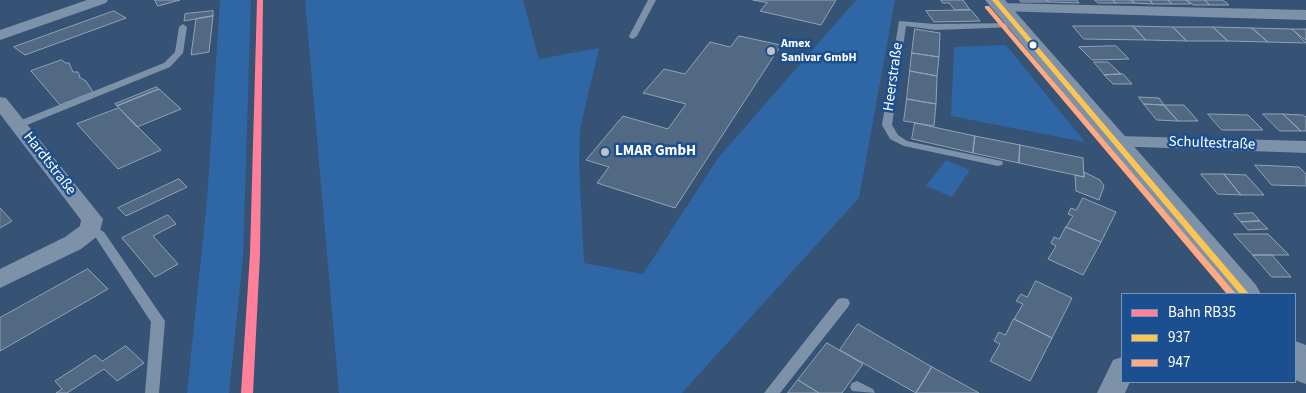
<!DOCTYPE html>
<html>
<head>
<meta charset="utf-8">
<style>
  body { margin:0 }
  #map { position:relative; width:1306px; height:393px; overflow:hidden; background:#365274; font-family:"Source Sans 3",sans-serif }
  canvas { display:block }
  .legend { position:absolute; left:1121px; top:293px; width:175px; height:90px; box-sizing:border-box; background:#1b4f8f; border:1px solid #7695bc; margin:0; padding:6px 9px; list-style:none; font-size:15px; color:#fff }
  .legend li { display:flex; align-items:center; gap:10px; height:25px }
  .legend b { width:25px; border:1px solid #7695bc }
</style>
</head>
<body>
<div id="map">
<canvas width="1306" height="393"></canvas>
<ul class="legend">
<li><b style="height:6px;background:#ff8098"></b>Bahn RB35</li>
<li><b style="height:6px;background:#fcc553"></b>937</li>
<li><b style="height:6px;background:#ffa980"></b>947</li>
</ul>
</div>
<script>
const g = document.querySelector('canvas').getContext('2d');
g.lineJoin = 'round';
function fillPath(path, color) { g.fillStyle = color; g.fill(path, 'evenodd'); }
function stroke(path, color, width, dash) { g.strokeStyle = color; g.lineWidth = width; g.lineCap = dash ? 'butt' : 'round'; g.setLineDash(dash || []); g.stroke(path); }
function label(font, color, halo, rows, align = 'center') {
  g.font = font + ' "Source Sans 3",sans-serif'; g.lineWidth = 5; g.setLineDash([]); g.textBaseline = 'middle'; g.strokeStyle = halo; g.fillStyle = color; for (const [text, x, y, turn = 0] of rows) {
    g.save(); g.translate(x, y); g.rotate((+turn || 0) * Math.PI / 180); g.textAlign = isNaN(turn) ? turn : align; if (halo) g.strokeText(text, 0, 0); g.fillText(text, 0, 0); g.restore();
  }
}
fillPath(new Path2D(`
  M220,0H251L243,258L229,393H187L207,200Z
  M305,0H523L539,59L599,48L580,130L579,163L584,263L643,274L718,158L856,0H895L859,198L682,393H339Z
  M1006,45L1085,142L951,116L954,47Z
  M946,160L970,170L952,197L926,186Z`), '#2f66a5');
const building = new Path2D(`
  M155,0H180L158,6Z
  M753,0H836L821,25L760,11L767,3Z
  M941,0H963L970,10H955L949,3H943Z
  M1020,0H1047L1049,2H1021Z
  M1047,0H1077L1079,3L1049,2Z
  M1095,0H1113L1116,3H1098Z
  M1113,0H1131L1135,3H1116Z
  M1131,0H1150L1153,4L1135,3Z
  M1150,0H1168L1172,4H1153Z
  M1168,0H1186L1191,4H1172Z
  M1186,0H1205L1210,5H1194Z
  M1205,0H1223L1229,5H1210Z
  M971,10L980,21L934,22L926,11Z
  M114,11L126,18L25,55L14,47Z
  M213,11V16L184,21L185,14Z
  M213,16L209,52L191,55L196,19Z
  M1073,26H1133L1146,40L1084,39Z
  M1133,26L1173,27L1187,41L1146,40Z
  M1173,27H1213L1228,41H1187Z
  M1213,27L1252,28L1268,42L1228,41Z
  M1252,28L1292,29L1306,43L1268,42Z
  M915,29L940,33L939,57L912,53Z
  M1292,29H1306V40Z
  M739,36L781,45L675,208L597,183L609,167L586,160L623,116L668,129L686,104L643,93L664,69L685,74L710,42L730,47Z
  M1116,46L1129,59L1092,60L1079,47Z
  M912,53L939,57L937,76L910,71Z
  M62,60L65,63H69L73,72H78L80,77H79L86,81L93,92L60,105L31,71Z
  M1094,62H1108L1121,74L1105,75Z
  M910,71L937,76L936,104L907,99Z
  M1123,74L1132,84H1113L1104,75Z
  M157,87L159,89L117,106L115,104Z
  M159,89L181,109L137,127L117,106Z
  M1139,97L1159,98L1164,105L1144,104Z
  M907,99L936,104L934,126L904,121Z
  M1144,104L1164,105L1178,121L1157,120Z
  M1164,105H1184L1198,121H1178Z
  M119,108L161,150L118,169L77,124Z
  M1208,114L1248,115L1263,130H1222Z
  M1263,114H1283L1301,131H1280Z
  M1283,114L1303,115L1306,117V131H1301Z
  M915,123L975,136L973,153L912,139Z
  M975,136L1020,145L1019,163L973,153Z
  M1020,145L1083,158L1084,177L1019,163Z
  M1255,165L1299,167L1306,174V186L1272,185Z
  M1084,172L1100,180L1104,186L1099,200L1076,191L1075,175L1084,177Z
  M1201,174H1224L1241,195L1218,194Z
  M1224,174L1246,175L1264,195H1241Z
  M179,179L187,187L126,216L118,208Z
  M1083,198L1116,212L1101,242L1066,227L1073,216L1068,214L1071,208L1076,210Z
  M0,208L12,221L0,228Z
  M1253,213L1260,221L1241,222L1234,214Z
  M168,215L176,224L153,236L178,264L155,277L122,238Z
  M1260,221L1268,229L1248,230L1241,222Z
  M1066,227L1101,242L1083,275L1048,259L1056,246L1051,243L1054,237L1059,239Z
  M1234,234H1268L1289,255H1253Z
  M1253,255H1272L1291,277H1272Z
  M88,269L108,289L0,351V318Z
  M1036,281L1072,298L1052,338L1014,319L1023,304L1016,301L1021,294L1027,297Z
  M1014,319L1052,338L1030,381L990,361L1000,344L994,341L999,332L1005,335Z
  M858,324L932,367L916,393L840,350Z
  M827,343L863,364L842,393H819L798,380Z
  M126,346L144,363L117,381L104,369L67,393H56L62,389L55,381L95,355L102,361Z
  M932,367L979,393H916Z
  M798,380L819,393H788Z`);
fillPath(building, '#526984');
stroke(building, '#92a2b6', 1);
fillPath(new Path2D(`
  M648,0H656L637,36L633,39L630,38L629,36Z
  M899,21L935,24L1019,23L1020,25L1016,27L935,30L906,26L892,125L898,135L907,141L1002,161L1003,163L1002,165L998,166L904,146L890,139L882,125Z
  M183,24L187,27L183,53L170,67L22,127L18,128L13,125L14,123L164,63L175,52L179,27Z
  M91,225L104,232L165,321L159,393H145L151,322L96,238L85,229Z
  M843,298L848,299L850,303L848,307L780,393H764L838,299Z
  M857,381L873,389L875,393L852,391L850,387L852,383Z`), '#7d92a8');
fillPath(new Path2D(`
  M87,0H108L106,3L0,40V30Z
  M1002,3L1306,10V20L997,11L994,8L997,5Z
  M0,97L6,98L103,219L99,235L81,249L0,288V269L65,237L80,226L81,220L0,114Z
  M1118,136L1306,141V153L1111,146L1108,142L1111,138Z
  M1122,357V382H1130L1125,393H1097L1113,360Z`), '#7d92a8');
fillPath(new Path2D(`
  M985,0H1005L1256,285L1261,294H1227L1109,147Z
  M1295,341L1306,345V384L1295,380Z`), '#7d92a8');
fillPath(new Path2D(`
  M992,0H998L1249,294H1240Z`), '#fcc553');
fillPath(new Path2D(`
  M985,6H989L1236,294H1227L985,8Z`), '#ffa980');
fillPath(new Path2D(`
  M257,0H263L260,254L253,393H241L250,254Z`), '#ff8098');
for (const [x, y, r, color] of [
  [1033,45,4.5,"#fff"],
  [771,51,5,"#b9c2ce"],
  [605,152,5,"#b9c2ce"]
]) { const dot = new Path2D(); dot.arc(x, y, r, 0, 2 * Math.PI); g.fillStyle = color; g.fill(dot); stroke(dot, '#1b4f8f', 2); }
label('bold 12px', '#fff', '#1b4f8f', [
  ["Amex",781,44],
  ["Sanivar GmbH",781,58]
], 'left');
label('15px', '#fff', '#1b4f8f', [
  ["Heerstraße",894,77,-82],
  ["Schultestraße",1212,144,2],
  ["Hardtstraße",49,164,52]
]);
label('bold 15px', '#fff', '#1b4f8f', [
  ["LMAR GmbH",615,152]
], 'left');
</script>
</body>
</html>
